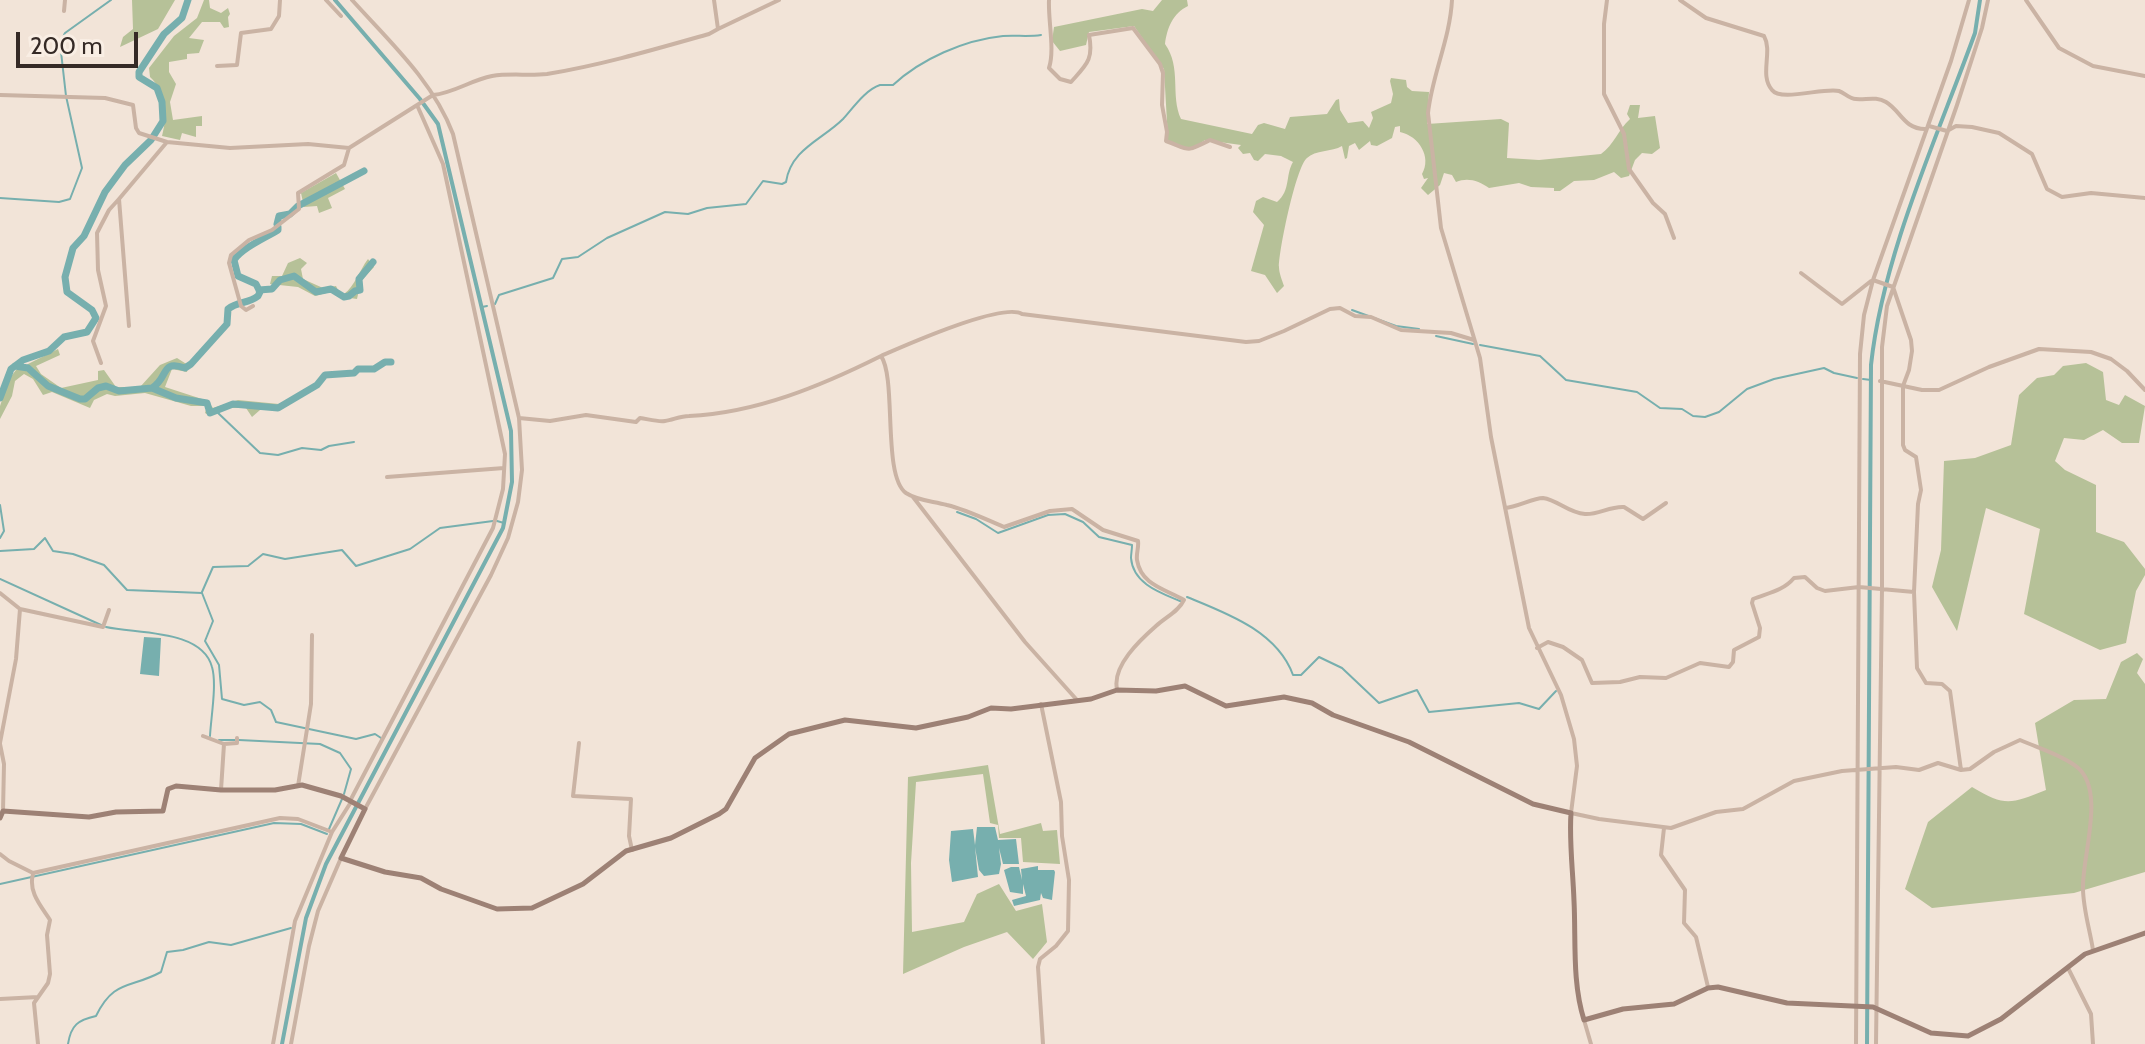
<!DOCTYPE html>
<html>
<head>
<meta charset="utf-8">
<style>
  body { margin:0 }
  #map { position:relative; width:2145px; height:1044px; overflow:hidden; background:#f2e4d8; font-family:Cabin,sans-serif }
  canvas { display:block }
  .scale { position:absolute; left:16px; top:32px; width:122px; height:36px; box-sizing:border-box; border:4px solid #352a26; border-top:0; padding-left:10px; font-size:24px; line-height:28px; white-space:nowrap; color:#352a26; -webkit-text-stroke:6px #f9eee4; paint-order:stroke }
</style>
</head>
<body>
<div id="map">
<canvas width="2145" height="1044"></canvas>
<div class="scale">200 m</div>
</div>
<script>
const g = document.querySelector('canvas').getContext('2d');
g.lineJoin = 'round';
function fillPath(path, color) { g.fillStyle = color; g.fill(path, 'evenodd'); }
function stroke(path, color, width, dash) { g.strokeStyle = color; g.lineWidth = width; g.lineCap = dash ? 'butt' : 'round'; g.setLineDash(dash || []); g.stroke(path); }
fillPath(new Path2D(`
  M132,0H175L158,29L120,47L123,37L133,29Z
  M204,0H209L210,8L221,13L228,8L230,14L228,17L229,27L224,28L220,22H202L189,38L204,40L199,53L187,54V59L169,62V72L176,84L170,102L173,120L202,116V126H196V137L182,133L180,140L162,136C168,114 167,93 150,77L149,68L174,36L197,18Z
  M1162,0H1187L1188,6C1173,13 1167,28 1165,44C1182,68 1170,95 1181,119L1252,134L1258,125L1264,123L1285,129L1290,117L1327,114L1336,100L1339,99L1340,110L1348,123L1363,121L1369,128L1373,118L1371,112L1391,103L1393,94L1390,81L1391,78L1406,80L1407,87L1412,91L1429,92L1427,124L1501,119L1509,123L1507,158L1539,160L1601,154C1614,145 1618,130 1630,119L1627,114L1630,105H1640L1638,118L1655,116L1660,148L1652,154L1642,153L1635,160L1629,176L1621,178L1614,172L1594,180L1574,181L1560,191H1554V188L1531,187L1519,183L1489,188C1479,181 1468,177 1456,182L1452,175L1444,173L1440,185L1428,195L1421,188L1428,178L1424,179L1422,174C1432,157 1419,136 1400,132V126L1395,127L1392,138L1377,146L1371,145L1370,141L1359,150L1355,143L1349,146L1347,158L1345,159L1342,146C1332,152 1315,150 1307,158C1296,167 1279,250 1279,267C1279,273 1282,280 1284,286L1277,293L1265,275L1251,271L1264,225L1253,212L1256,201L1263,197L1277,202C1291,190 1285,176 1293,162L1281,156L1265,154L1258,161L1254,160L1250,153L1243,154L1238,148L1241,145L1205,140L1195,147L1183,149L1168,140L1164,69L1134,26L1089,32L1086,45L1060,51L1052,41L1054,27L1142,9L1153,11Z
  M336,173L345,189L328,198L332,208L319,213L317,206L304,207L301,193Z
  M300,258L307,263L301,269L303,279L323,288L336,286L339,292L344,294C355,286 359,271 368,259L374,267L361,281L357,299L350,298L345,300L330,292L315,296L298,287L270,284L272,276H282L288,263Z
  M58,349L60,355L36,366L41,374L61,388L98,380V371L104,370L116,387H140L160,365L177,358L188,365L187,372L172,369L165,387L208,401L213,408L238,400L279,404L287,400L290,403L278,410H260L252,417L246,408H229L210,416L205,413L207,406H191L145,393L115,396L107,394L94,400L90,408L52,392L43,395L33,379L24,374L15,381L12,396L0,419V406L9,379L16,370Z
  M2086,363L2103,372L2106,400L2119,405L2125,395L2145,406L2139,443H2122L2103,430L2084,440L2064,438L2055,461L2065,470L2096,485V532L2124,542L2145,569V575L2136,591L2126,643L2100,650L2024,614L2040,529L1986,508L1957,631L1932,587L1941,550L1944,461L1975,458L2011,445L2019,395L2037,378L2054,375L2063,366Z
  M2137,653L2143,659L2137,673L2145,684V872L2074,893L1932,908L1905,889L1928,822L1972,787C2006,807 2010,804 2046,790L2035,723L2074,700L2106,699L2121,662Z
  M988,765L1000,834L1041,823L1043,831L1057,830L1060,864L1023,862L1021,838H999L998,825L990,823L983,774L916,782L911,863L912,932L964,922L977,894L999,884L1016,911L1042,904L1047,942L1033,959L1007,932L964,947L903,974L908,777Z`), '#b6c198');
fillPath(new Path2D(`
  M144,637L161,638L159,676L140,674Z
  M977,827H995L998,840L1016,839L1019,864H1003L999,848L1001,864L999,874L984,876L979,870L975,847L978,877L952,882L949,860L951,831L973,829L975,845Z
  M1038,866V870H1054L1055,872L1052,900L1043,898L1041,893L1040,900L1014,906L1012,900L1026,896L1023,884V894L1010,892L1004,870L1011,867H1019L1022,880L1021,869Z`), '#77afae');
stroke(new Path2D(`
  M0,198L59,202L70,199L82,168L66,96L60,43L65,33L111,0
  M495,304L499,295L553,278L562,259L578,257L607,238L665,212L688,214L707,208L746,204L763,181L782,184L786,182C791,149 822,140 843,119C853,108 865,90 880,85C881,85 891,85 893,85C921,59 964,40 1003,36C1016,35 1028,37 1041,35
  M482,307L487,306
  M1352,310L1396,326L1419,329
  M1436,336L1473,344
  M1480,345L1540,356L1566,380L1637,392L1660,408L1682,409L1693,416L1705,417L1719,412L1747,389L1774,379L1824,368L1834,373L1857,378
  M1863,379L1871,380
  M217,412L260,453L278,455L302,448L321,450L329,446L354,442
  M0,505L4,531L0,538
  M957,512L976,519L998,533L1048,515L1065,514L1083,522L1099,537L1132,545C1132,550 1131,554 1131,558C1133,584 1161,593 1180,601
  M497,521L504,523
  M0,551L34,549L45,538L53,551L73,554L104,565L127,590L202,593L213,621L205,641L219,665L222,699L244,705L260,702L271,710L276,722L356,739L375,734L381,738
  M0,579L101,625
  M202,592L213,567L248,566L263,554L285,559L342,550L356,566L410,549L440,528L493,521
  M1187,597C1226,613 1277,631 1293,675H1301L1319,657L1342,668L1379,703L1417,690L1429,712L1519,703L1539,709L1556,691
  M106,627C137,634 202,629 212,667C217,684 211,717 210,736
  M219,740H235
  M239,740L320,744L340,753L351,769L344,794
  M329,829L342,799
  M0,884L274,823L301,824L327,834
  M68,1044C71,1025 78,1020 96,1016C114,979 130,989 161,972L167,952L183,950L209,942L231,945L291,928`), '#77afae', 2);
stroke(new Path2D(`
  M282,1044L306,918L326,864L503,528L512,482L511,431L438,124L420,99L335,0
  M1867,1044L1871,365C1883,254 1937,138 1975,33L1980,0`), '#77afae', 4);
stroke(new Path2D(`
  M277,224L279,216L290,214L298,206L364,171
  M259,290L272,289L280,280L294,276L316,292L331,289L344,297L349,296L355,291L360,290L359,279L373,262
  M15,366L28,368L48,386L80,399H85L98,388L106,386L119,391L152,388L176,398L207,403L210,413L233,404L278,408L317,385L325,375L354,373L358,369H374L385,362H391
  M152,388C169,378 160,359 185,368L191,364L227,324L228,309C238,301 248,304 258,296L260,292L256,284L238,276L234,260C242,248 265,238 278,230V227
  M0,398L11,369L23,360L49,351L64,337L87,332L96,318L92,310L67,292L65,277L73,248L84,236L105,192L125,165L151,140L163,121L162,102L157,88L139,77V72L164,34L182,18L188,0`), '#77afae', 7);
stroke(new Path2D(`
  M326,0L341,16
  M352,0C389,41 433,81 453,134L519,418L522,470L518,502L508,538L491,575L365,809
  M1049,0C1048,21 1055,50 1049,68L1060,79L1071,82C1086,65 1094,60 1089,35L1133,28L1160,64L1163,73L1162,105L1167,132L1166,141C1191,150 1184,153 1210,140L1230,147
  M1452,0C1450,39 1432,75 1428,113L1441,228L1480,358L1491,437L1529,628L1561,695L1574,739L1577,766L1571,813L1599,819L1671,828L1716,812L1743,809L1794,781L1842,771L1896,767L1919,770L1938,763L1961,770L1970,769L1994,752L2020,740C2038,748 2062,755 2077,767C2106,790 2082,856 2083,888C2083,909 2090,930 2093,950
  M1607,0L1604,24V94L1624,134L1629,169L1653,203L1665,214L1674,238
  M1680,0L1706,18L1764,36C1773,52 1759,75 1772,90C1781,102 1825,87 1839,91C1845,93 1849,99 1856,99C1866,100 1876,96 1886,102C1901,111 1904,129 1925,129
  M2026,0L2059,48L2093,66L2145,76
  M64,11L65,0
  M718,29L779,0
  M217,66L237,65L241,33L271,29L279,16L280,0
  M0,95L105,98L133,105L136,128L139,133L167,142L230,148L308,144L349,148L433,95C454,93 471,80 492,76C510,73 529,76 547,74C602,65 656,49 709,34L718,29L714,0
  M1929,126L1947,131L1956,126L1972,127L1999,133L2032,154L2047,189L2062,197L2091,193L2145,198
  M1801,273L1842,304L1871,281
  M253,306L246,310L241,306L229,263L231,255L249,240L272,230L299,209L298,193L344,165L349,148
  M129,326L119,199L167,142
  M881,356C904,346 1002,302 1022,314L1246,342L1259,341L1284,331L1330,309L1340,308L1355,316L1371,317L1401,330L1451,333L1474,340
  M101,363L93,341L106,306L98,270L97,233L109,210L119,199
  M1880,381L1922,390H1939L1989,367L2039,349L2091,352L2111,359L2127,371L2145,390
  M519,418L550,421L586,415L636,422L640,418C648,419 657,422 665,421C673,420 680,416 689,416C756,413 821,386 881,356C897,379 882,476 906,493C918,501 933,501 947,505C967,510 985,519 1004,527L1050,511L1072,509L1103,530L1138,541C1139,548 1136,553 1137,560C1141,585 1165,589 1184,600C1179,611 1166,617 1156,626C1140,640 1112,666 1117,689
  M387,477L504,468
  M913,497L1025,642L1077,700
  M1505,508C1517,507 1533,498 1543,498C1558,500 1568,513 1585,514C1598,515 1610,506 1624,507L1643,519L1666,503
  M1914,592L1918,504L1921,490L1916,457L1905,450L1903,445V386L1909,370L1912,351L1911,340L1893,287L1873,280L1951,61L1969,0
  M0,593L20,609L103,627L109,610
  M1537,648L1548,642L1563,647L1582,660L1592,683L1620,682L1640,677L1666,678L1700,663L1729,667L1733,662L1734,650L1759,637L1760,628L1752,603L1753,599C1768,593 1783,591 1794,578L1805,577L1817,588L1825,591L1859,587L1914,592L1917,668L1926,683L1942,684L1950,691L1961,770
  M1041,704L1061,802L1062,836L1069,880L1068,931L1056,946L1040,959L1038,967L1043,1044
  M203,736L224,744
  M0,743L16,659L20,609
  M579,743L573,796L631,799L629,836L632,850
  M0,744L4,764L3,811
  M298,786L311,704L312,635
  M221,790L224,744L237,743V738
  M350,801L493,528L503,489L505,454L443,164L417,105
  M1664,828L1661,855L1685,890L1684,923L1696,937L1708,987
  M0,854L9,861L33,873L280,818L298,819L332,832
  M33,874C28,892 41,906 50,920L47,935L50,974L48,983L34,1003L38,1044
  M2068,968L2091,1014L2093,1044
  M0,999L38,997
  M1584,1020L1591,1044
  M273,1044L295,921L332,832L351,802
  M291,1044L309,946L318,911L341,858
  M1856,1044L1860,354L1864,315L1873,280
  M1876,1044L1882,589V347L1887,306L1957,105L1982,28L1988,0`), '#cab3a4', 4);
stroke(new Path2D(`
  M0,818L3,811L89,817L116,812L163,811L168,789L176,786L221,790H275L302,785L341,796L365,809L341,858L385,872L421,878L441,889L497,909L532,908L583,884L626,851L671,838L719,814L726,809L755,758L789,734L845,720L916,728L968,717L991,708L1011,709L1091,699L1117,690L1156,691L1185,686L1226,706L1284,697L1312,703L1333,715L1409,742L1533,804L1571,813C1569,842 1573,871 1574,901C1576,940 1572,982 1584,1020L1623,1009L1674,1004L1708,988L1718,987L1787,1003L1873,1007L1931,1033L1968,1036L2001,1019L2085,954L2145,933`), '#9d8175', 5);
</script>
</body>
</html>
